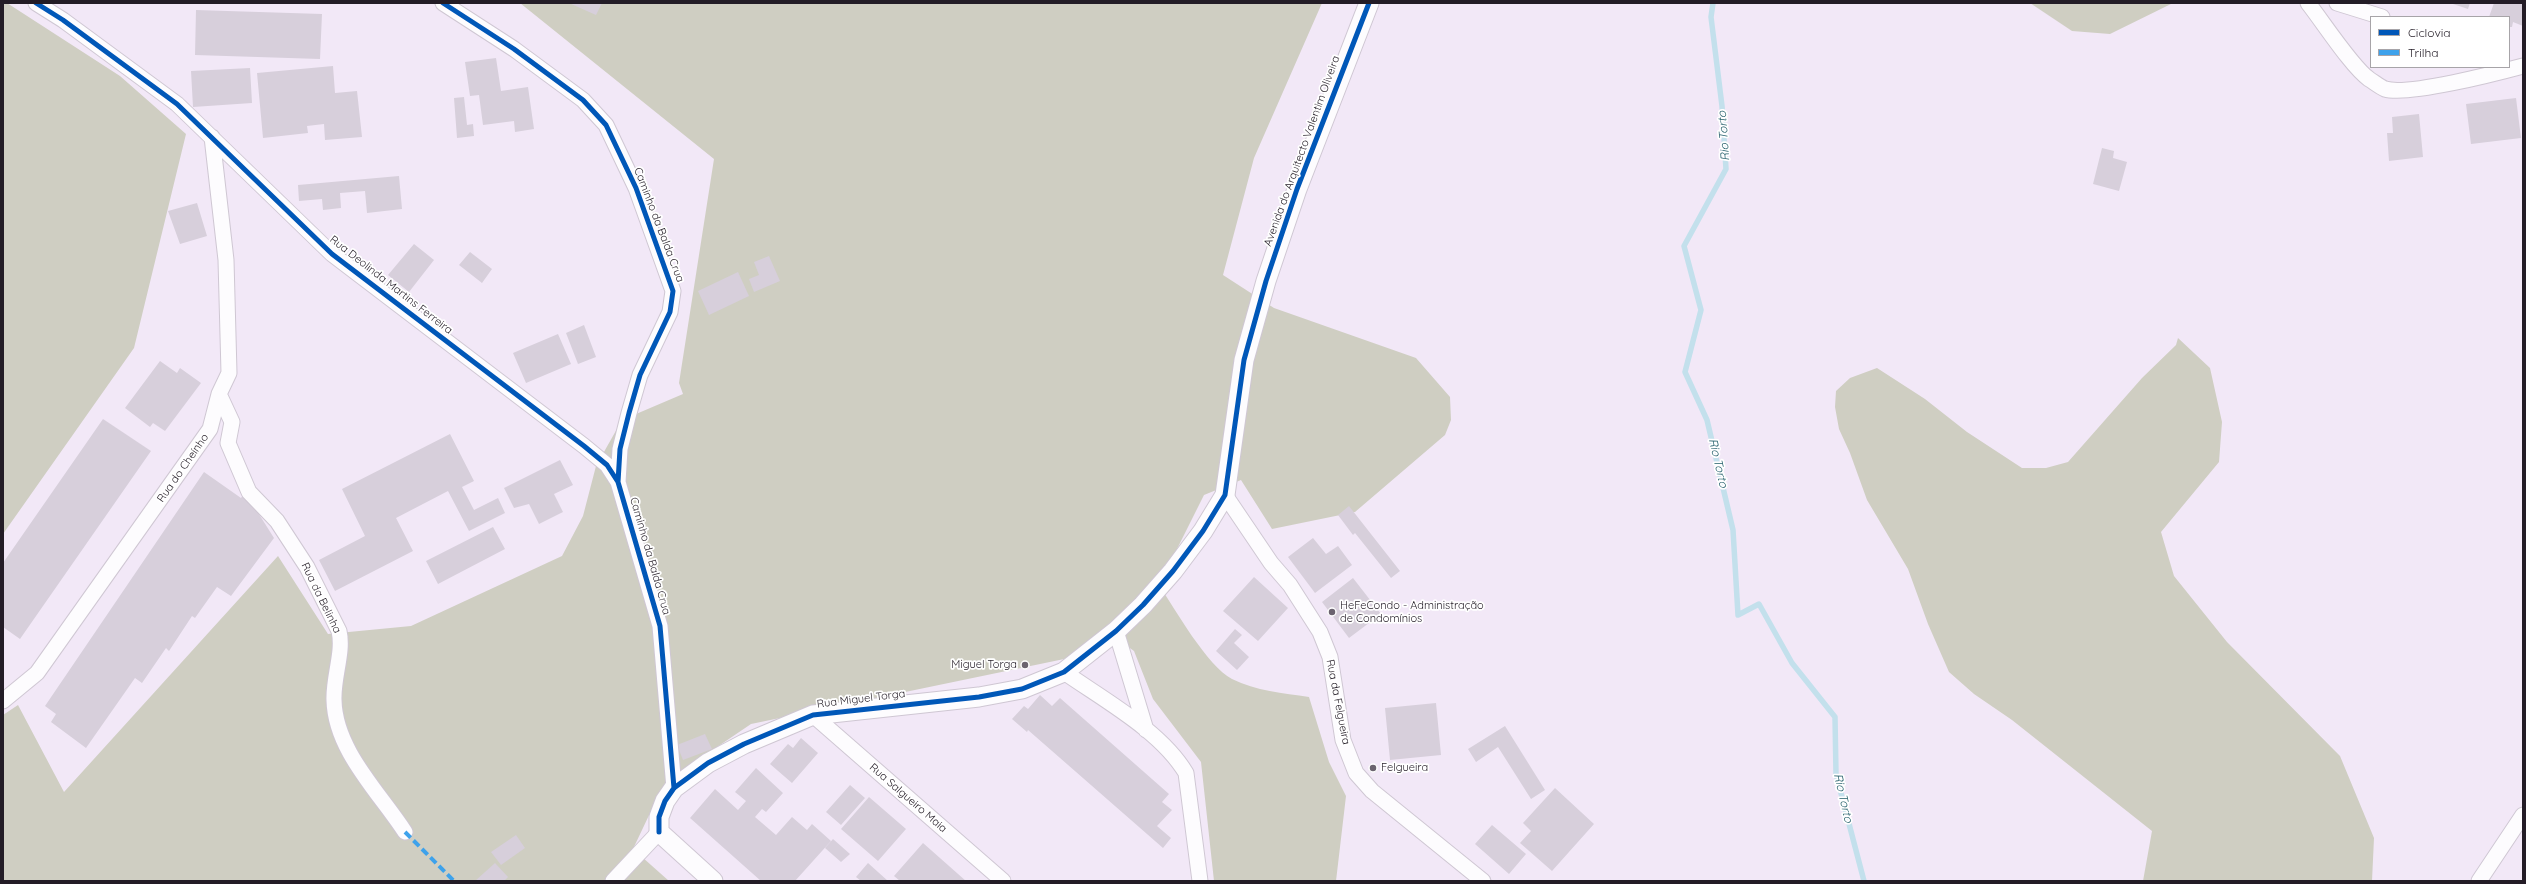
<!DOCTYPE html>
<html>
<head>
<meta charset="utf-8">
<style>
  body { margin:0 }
  #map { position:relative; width:2526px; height:884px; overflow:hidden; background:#f2e8f7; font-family:Quicksand,sans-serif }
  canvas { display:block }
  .frame { position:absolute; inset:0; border:4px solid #231c26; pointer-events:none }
  .legend { position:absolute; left:2370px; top:16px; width:140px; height:52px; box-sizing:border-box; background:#fff; border:1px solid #a7a4a8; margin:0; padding:5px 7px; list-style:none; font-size:12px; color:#231c26 }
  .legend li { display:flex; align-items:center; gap:8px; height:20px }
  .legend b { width:20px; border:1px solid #a7a4a8 }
</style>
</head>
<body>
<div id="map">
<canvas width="2526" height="884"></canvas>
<div class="frame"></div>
<ul class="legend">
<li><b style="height:5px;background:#0057b8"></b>Ciclovia</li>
<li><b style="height:5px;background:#3ea2eb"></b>Trilha</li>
</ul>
</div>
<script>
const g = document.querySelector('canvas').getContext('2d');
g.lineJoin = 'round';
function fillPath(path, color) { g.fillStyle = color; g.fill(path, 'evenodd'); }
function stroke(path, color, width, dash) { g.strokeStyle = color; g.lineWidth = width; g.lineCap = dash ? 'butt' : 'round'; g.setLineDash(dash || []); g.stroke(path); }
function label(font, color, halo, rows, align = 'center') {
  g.font = font + ' Quicksand,sans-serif'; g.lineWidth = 3.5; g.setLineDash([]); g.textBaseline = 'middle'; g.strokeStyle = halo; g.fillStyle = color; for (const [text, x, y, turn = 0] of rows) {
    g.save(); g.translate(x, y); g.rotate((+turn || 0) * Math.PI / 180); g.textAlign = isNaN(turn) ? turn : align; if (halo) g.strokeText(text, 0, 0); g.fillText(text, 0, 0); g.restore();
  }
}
fillPath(new Path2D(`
  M3,3H7L120,76L186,134L134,348L3,534Z
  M520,3H1322L1254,158L1223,275L1274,308L1416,358L1450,397L1451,420L1445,435L1355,512L1272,529L1241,480L1204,495L1159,585C1175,609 1207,666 1232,679C1256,691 1283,693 1309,697L1329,762L1346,796L1336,881H1214L1201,762L1153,699L1134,651L1103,629L1069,658L751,724L689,766L651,811L633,849L669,881H3V715L18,705L64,792L278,556L328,634L411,626L562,556L583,516L596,466L622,420L683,394L679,383L714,159Z
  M2030,3H2173L2110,34L2072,31Z
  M2178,338L2210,368L2222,422L2219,462L2161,532L2174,576L2227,642L2340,756L2374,838L2372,881H2143L2152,831L2012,720L1974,694L1949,672L1928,624L1908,569L1867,500L1850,453L1839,429L1835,407L1836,391L1850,378L1877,368L1925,399L1967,432L2022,468H2046L2068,462L2142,378L2176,345Z`), '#cfcec2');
stroke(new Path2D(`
  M1713,3L1711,17L1722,106L1726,169L1684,246L1701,310L1685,372L1707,420L1733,530L1738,615L1759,604L1792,663L1835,717L1836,774L1864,881`), '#c3e0ec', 5.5);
fillPath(new Path2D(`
  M569,3H602L596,15Z
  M2450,3H2470L2468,9Z
  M2494,3H2523V26L2513,22L2512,27H2509V17H2489Z
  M196,10L322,14L320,59L195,55Z
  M496,58L501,91L528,87L534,129L515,132L514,121L483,125L479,95L470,96L465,62Z
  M333,66L335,93L357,91L362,137L325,140L324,124L307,126L308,133L263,138L257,73Z
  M250,68L252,103L193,107L191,71Z
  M464,97L467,125L473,124L474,136L457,138L454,98Z
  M2516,98L2521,138L2471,144L2466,104Z
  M2419,114L2423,157L2389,161L2387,133H2393L2392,117Z
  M2102,148L2114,151L2113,158L2127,162L2119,191L2093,184Z
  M399,176L402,209L367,213L365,191L340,193L341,208L323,210L322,199L299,201L298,185Z
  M197,203L207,236L180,244L168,211Z
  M414,244L434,260L409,292L388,275Z
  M470,252L492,269L482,283L459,265Z
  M769,256L780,281L754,292L749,279L759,275L754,262Z
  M738,272L749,296L709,315L698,291Z
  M584,325L596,357L578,364L566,333Z
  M558,334L571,364L526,383L513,353Z
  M160,361L177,373L180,368L201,383L165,431L153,423L150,427L125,408Z
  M103,419L151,451L20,639L3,627V563Z
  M450,434L474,481L462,487L474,510L498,498L505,513L469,531L448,491L396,518L413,551L335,591L319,560L365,536L342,489Z
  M560,460L573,485L554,494L563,512L539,524L529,504L514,508L504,488Z
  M204,472L241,498L245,492L274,538L231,596L217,587L195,618L192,616L169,651L166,648L142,683L135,678L86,748L51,722L56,714L45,706Z
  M1349,506L1400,571L1391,578L1355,533L1353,535L1338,515Z
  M493,527L505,549L438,584L426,561Z
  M1313,538L1326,554L1338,546L1352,565L1315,593L1288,557Z
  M1254,577L1288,608L1258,641L1223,611Z
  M1353,578L1381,614L1349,638L1322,602Z
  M1235,629L1242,635L1234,643L1249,657L1237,670L1216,651Z
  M1040,695L1052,706L1060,698L1169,794L1162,802L1172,810L1157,826L1171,838L1163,848L1028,730L1027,732L1012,719L1024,706L1028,709Z
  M1436,703L1441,755L1390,760L1385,708Z
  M1505,726L1545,790L1531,799L1498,747L1476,762L1468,749Z
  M705,734L712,749L683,760L677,745Z
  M801,738L818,753L792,783L770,764L788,744L793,748Z
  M756,768L783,793L766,812L762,809L755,817L776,835L792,817L807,830L812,824L831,841L795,881H761L690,818L715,789L738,810L746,801L735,792Z
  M850,785L865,798L841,825L826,812Z
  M1555,788L1594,824L1552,871L1520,843L1531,831L1523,823Z
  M869,797L906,829L878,861L841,829Z
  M1492,825L1526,854L1509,874L1475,844Z
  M516,835L525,848L501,865L491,852Z
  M833,839L850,854L841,862L825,848Z
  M923,843L966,881H900L894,876Z
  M495,863L508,877L504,881H475Z
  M868,863L888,881H861L856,877Z`), '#d7cfdb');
const minor = new Path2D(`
  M36,3L63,20L177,104L332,254L584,446L607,465L618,482
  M443,3L514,49L583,100L606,125L636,188L673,291L670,312L640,375L629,413L620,449L618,482L660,626L674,788
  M2308,3C2323,22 2352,67 2369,79C2374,82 2380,87 2385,89C2408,96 2497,73 2523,66
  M2337,3L2382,17
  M219,394L232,422L228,443L249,492L277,521L307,567L339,631C344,652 333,677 334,700C335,750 379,792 405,832
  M1225,495L1271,563L1290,585L1320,632L1330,657L1343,740L1356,773L1372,791L1483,881
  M1116,631L1146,730
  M1064,672C1104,700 1161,731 1186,773L1200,881
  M3,701L37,673L210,429L219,394L229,373L226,260L212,137
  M813,715L1003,881
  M613,881L659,832
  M2479,881L2523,815`);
const tertiary = new Path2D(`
  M713,881L659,832V817L665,801L674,788L708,763L744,744L813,715L979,697L1022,689L1064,672L1116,631L1143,605L1173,571L1203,531L1225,495L1244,360L1266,281L1297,189L1369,3`);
stroke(minor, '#cfc7d3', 17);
stroke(tertiary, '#cfc7d3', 21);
stroke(minor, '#fdfcfe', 15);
stroke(tertiary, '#fdfcfe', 19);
stroke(new Path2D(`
  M405,832L454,881`), '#3ea2eb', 4, [8, 4]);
stroke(new Path2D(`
  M36,3L63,20L177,104L332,254L584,446L607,465L618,482
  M443,3L514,49L583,100L606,125L636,188L673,291L670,312L640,375L629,413L620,449L618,482L660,626L674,788
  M659,832V817L665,801L674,788L708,763L744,744L813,715L979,697L1022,689L1064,672L1116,631L1143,605L1173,571L1203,531L1225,495L1244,360L1266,281L1297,189L1369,3`), '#0057b8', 5);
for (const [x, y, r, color] of [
  [1332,612,4,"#6b636f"],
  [1025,665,4,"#6b636f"],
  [1373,768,4,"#6b636f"]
]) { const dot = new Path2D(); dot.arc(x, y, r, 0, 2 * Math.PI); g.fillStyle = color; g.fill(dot); stroke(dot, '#fff', 1.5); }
label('11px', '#231c26', '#fff', [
  ["Avenida do Arquitecto Valentim Oliveira",1302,151,-70],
  ["Caminho da Balda Crua",659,225,69],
  ["Rua Deolinda Martins Ferreira",391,285,38],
  ["Rua do Cheínho",183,468,-55],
  ["Caminho da Balda Crua",650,556,74],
  ["Rua da Belinha",321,598,64],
  ["Rua Miguel Torga",861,699,-7],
  ["Rua da Felgueira",1338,702,79],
  ["Rua Salgueiro Maia",908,798,41]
]);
label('11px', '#231c26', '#fff', [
  ["HeFeCondo - Administração",1340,606],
  ["de Condomínios",1340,619],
  ["Miguel Torga",1017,665,"right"],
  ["Felgueira",1381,768]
], 'left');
label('italic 12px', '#205c68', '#fff', [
  ["Rio Torto",1724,136,-94],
  ["Rio Torto",1718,463,77],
  ["Rio Torto",1843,798,77]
]);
</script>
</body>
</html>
